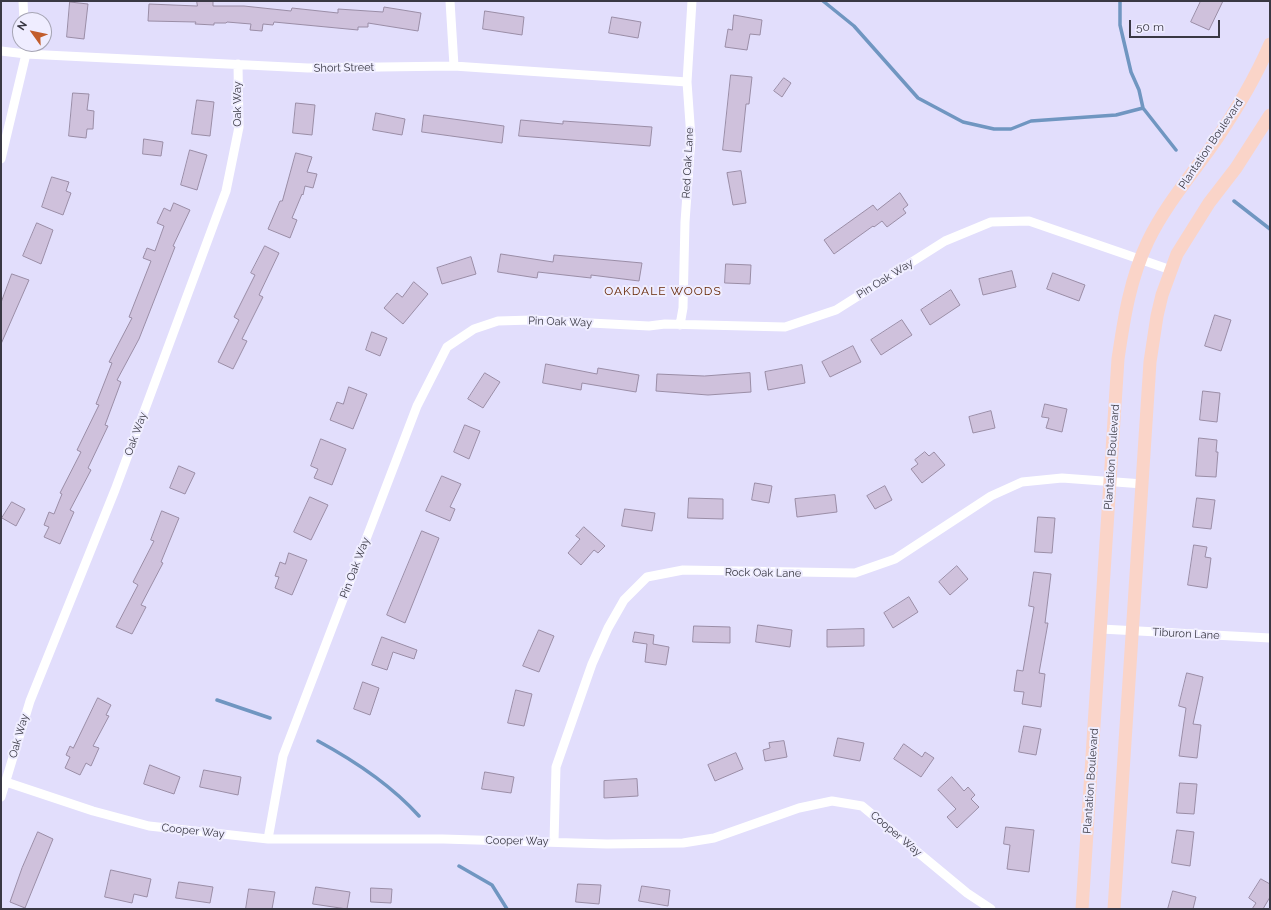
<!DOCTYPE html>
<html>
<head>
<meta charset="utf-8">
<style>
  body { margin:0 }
  #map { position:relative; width:1271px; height:910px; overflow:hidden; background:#e2defc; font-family:Raleway,sans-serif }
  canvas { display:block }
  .frame { position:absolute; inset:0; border:2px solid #393843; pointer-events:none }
  .north { position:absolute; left:12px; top:12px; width:40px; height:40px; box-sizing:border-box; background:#efedff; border:1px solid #a6a5b4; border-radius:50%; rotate:303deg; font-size:11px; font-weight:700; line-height:16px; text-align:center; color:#393843 }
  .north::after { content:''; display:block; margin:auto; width:14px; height:18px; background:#c25d2c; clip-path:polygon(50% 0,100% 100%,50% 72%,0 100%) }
  .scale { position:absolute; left:1129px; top:20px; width:91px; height:18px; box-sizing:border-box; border:2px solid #393843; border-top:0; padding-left:5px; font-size:12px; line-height:14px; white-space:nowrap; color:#393843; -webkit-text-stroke:3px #efedff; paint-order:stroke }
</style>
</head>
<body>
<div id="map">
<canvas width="1271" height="910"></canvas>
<div class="frame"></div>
<div class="north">N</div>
<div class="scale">50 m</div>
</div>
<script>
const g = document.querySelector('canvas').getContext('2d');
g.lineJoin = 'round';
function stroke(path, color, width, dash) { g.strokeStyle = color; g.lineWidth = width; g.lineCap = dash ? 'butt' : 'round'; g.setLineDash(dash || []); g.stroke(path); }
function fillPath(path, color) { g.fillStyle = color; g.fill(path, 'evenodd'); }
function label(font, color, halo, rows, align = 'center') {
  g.font = font + ' Raleway,sans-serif'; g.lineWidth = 4; g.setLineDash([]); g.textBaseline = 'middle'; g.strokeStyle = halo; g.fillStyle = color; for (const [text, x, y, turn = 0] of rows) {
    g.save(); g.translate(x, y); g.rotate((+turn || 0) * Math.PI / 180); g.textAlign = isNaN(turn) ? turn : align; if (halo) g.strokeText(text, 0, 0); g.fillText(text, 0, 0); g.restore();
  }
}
stroke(new Path2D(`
  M823,1L854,26L918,98L963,122L994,129H1011L1031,121L1116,115L1143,108
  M1120,1V25L1131,72L1139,90L1143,108L1176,150
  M1234,201L1270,229
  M217,700L270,718
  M318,741C355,761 391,785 419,816
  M459,866L492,885L507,909`), '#7096c1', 3.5);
const building = new Path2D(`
  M197,1H213V6H244L291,11L292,8L338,13V9L383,12L384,7L421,13L418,31L368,23V27H358V30L274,22L273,25L263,24L262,31L250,30L251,24L227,22L226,23H214V25L195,24L196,22L148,21L149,4L197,6Z
  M1201,1H1223L1209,30L1191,22Z
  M70,2L88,4L84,39L67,37Z
  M485,11L524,17L522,35L483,29Z
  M734,15L762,20L760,35L750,34L747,50L725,47L728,29L732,30Z
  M612,17L641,22L638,38L609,33Z
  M731,75L752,77L749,104H746L741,152L723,150Z
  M784,78L791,83L782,97L774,91Z
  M73,93L89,94L87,110L94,111L93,129H87L86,138L69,136Z
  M197,100L214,102L210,136L192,134Z
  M296,103L315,105L312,135L293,133Z
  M376,113L405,119L402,135L373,130Z
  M424,115L504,126L502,143L422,132Z
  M521,120L563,124V121L652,127L650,146L519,136Z
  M144,139L163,142L161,156L143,154Z
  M190,150L207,155L197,190L181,185Z
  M296,153L312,157L307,172L317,174L313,188L305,186L303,195L302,194L292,218L297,220L290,238L268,229L280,201H282Z
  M741,171L746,203L733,205L727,173Z
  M52,177L69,182L66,191L71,193L63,215L42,207Z
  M900,193L908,205L903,209L906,213L887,227L882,221L874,227L873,226L834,254L824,240L873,205L877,210Z
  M174,203L190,210L173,246L175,247L139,339L117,380L121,382L105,425L108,426L88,468L91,470L70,510L74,512L60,544L44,537L49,527L44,525L49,512L54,514L62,494L60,493L81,452L77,450L99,405L96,404L112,363L109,362L132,318L129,317L151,261L143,258L147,248L155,251L164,226L157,223L164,208L170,211Z
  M37,223L53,230L41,264L23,256Z
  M265,246L279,253L259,295L263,297L242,339L247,341L233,369L218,362L239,320L234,317L255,275L251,273Z
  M501,254L553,262L554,255L642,263L639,281L591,275V278L538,272L537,278L498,272Z
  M471,257L476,274L442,284L437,268Z
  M726,264L751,265L750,284L725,283Z
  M1012,271L1016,287L983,295L979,279Z
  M1053,273L1085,285L1079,301L1047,289Z
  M12,274L29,280L1,344V303Z
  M414,282L428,294L403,324L384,308L397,293L402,297Z
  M951,290L960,305L930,325L921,310Z
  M1215,315L1231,320L1221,351L1205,346Z
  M902,320L912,335L881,355L871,340Z
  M372,332L387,338L380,356L366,350Z
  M853,346L861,362L830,377L822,362Z
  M546,364L597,374L598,368L639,375L636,392L582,383L581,390L543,383Z
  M802,365L805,383L768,390L765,372Z
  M485,373L500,382L483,408L468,399Z
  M750,373L751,392L708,395L656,391L657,374L704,376Z
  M349,387L367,394L353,429L330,420L337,402L343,404Z
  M1203,391L1220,393L1217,422L1200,420Z
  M1045,404L1067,409L1062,432L1046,428L1049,418L1042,417Z
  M991,411L995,428L973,433L969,417Z
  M465,425L480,431L469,459L454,452Z
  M1199,438L1217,440L1216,452H1218L1216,477L1196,476Z
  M321,439L346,449L332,485L314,478L318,469L311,466Z
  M925,452L929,456L934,452L945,465L922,483L911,469L918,464L915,460Z
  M179,466L195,473L185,494L170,488Z
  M442,476L461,484L450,507L455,509L450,521L426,511Z
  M755,483L772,486L769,503L752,500Z
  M885,486L892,500L875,509L867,496Z
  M835,495L837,512L797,517L795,499Z
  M310,497L328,505L311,540L294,532Z
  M689,498L723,499V519L688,518Z
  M1197,498L1215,500L1211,529L1193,527Z
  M12,502L25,509L16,526L2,518Z
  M625,509L655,513L652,531L622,526Z
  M162,511L179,518L161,562L163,563L141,605L146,607L132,634L116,627L138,585L133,582L154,541L151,540Z
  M1038,517L1055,518L1052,553L1035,552Z
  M584,527L605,546L598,553L594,550L581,565L568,553L580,539L576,536Z
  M422,531L439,538L405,623L387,615Z
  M1194,545L1207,547L1205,557L1211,558L1207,588L1188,585Z
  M289,553L307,560L292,595L275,588L279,577L275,576L280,562L285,564Z
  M957,566L968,579L950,595L939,582Z
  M1034,572L1051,574L1045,623H1048L1039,673L1045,674L1041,707L1022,704L1024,692L1014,691L1017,670L1023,671L1034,607L1029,606Z
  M909,597L918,612L893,628L884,613Z
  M758,625L792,630L790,647L756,642Z
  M694,626L730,627V643L693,642Z
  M864,629V646L827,647V630Z
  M539,630L554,636L539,672L523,666Z
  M635,632L654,635L653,644L669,647L666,665L645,662L647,644L633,642Z
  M382,637L417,650L414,659L393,652L387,670L372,665Z
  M1187,673L1203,677L1193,724L1201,725L1197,758L1179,756L1186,708L1179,706Z
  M363,682L379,688L370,715L354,709Z
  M516,690L532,694L524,726L508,723Z
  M98,698L111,705L106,715L109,716L93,746L99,748L91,766L86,763L80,775L65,768L70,757L66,755L70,746L73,748Z
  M1024,726L1041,729L1036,755L1019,752Z
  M838,738L864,743L860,761L834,756Z
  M784,741L787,757L765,761L763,750L770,748L769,743Z
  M904,744L922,757L925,752L934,758L921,777L894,759Z
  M736,753L743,769L715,781L708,765Z
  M150,765L180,777L174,794L144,784Z
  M204,770L241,777L238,795L200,787Z
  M485,772L514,777L511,793L482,789Z
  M952,777L964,791L968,787L975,795L971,799L979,807L957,828L947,817L956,809L938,790Z
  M637,779L638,796L604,798V781Z
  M1180,783L1197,784L1194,814L1177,813Z
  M1006,827L1034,830L1029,872L1007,869L1010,845L1004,844Z
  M1177,830L1194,832L1190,866L1172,863Z
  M38,832L53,839L25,908L10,902L22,868Z
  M111,870L151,879L147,897L134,894L132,903L105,897Z
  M1261,879L1270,884V897L1263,909H1252L1256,903L1249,898Z
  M179,882L213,887L210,903L176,898Z
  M578,884L601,885L599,904L576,902Z
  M642,886L670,890L668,906L639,901Z
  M316,887L350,892L347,909L313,904Z
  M371,888L392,889L391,903L371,902Z
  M249,889L275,892L272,909H246Z
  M1173,891L1196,897L1193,909H1168Z`);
fillPath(building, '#cfc1dc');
stroke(building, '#9a8da6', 1);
stroke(new Path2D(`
  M23,1L24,20
  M450,1L454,66
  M1,51L26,54L308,68L454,66L687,82
  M1,159L26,54L25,44
  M680,325L683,308L685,222L691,138L687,82L692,1
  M1101,629L1270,638
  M6,782L93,811L149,826L268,839H443L607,844L683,843L714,838L799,808L832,801L862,806L967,893L991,909
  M1,797L30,701L115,490L226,191L239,127L238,64
  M268,839L283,756L417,406L447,347L474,329L498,321L532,320L649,326L665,324L785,327L836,310L945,241L991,222L1029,221L1171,270
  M554,842L556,767L592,664L608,628L624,600L647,577L683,570L855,573L895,559L991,496L1022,482L1062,478L1143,484`), '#fff', 9);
stroke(new Path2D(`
  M1082,909L1118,359C1124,318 1130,279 1148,241C1164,208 1188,179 1209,150C1232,117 1254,81 1270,44
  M1114,909L1150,362L1157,316L1162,295L1177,254L1209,203L1236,168L1270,115`), '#fad4c8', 13);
label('11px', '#393843', '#efedff', [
  ["Short Street",344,68,-1],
  ["Oak Way",238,104,-90],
  ["Plantation Boulevard",1211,144,-56],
  ["Red Oak Lane",688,163,-87],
  ["Pin Oak Way",885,279,-32],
  ["Pin Oak Way",560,322,2],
  ["Oak Way",136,434,-70],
  ["Plantation Boulevard",1112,457,-86],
  ["Pin Oak Way",355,568,-69],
  ["Rock Oak Lane",763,573,1],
  ["Tiburon Lane",1186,634,3],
  ["Oak Way",19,736,-74],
  ["Plantation Boulevard",1091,781,-86],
  ["Cooper Way",193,831,6],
  ["Cooper Way",896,834,40],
  ["Cooper Way",517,841,1]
]);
g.letterSpacing = '1px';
label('12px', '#682908', '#efedff', [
  ["OAKDALE WOODS",663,291]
]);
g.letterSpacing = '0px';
</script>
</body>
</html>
